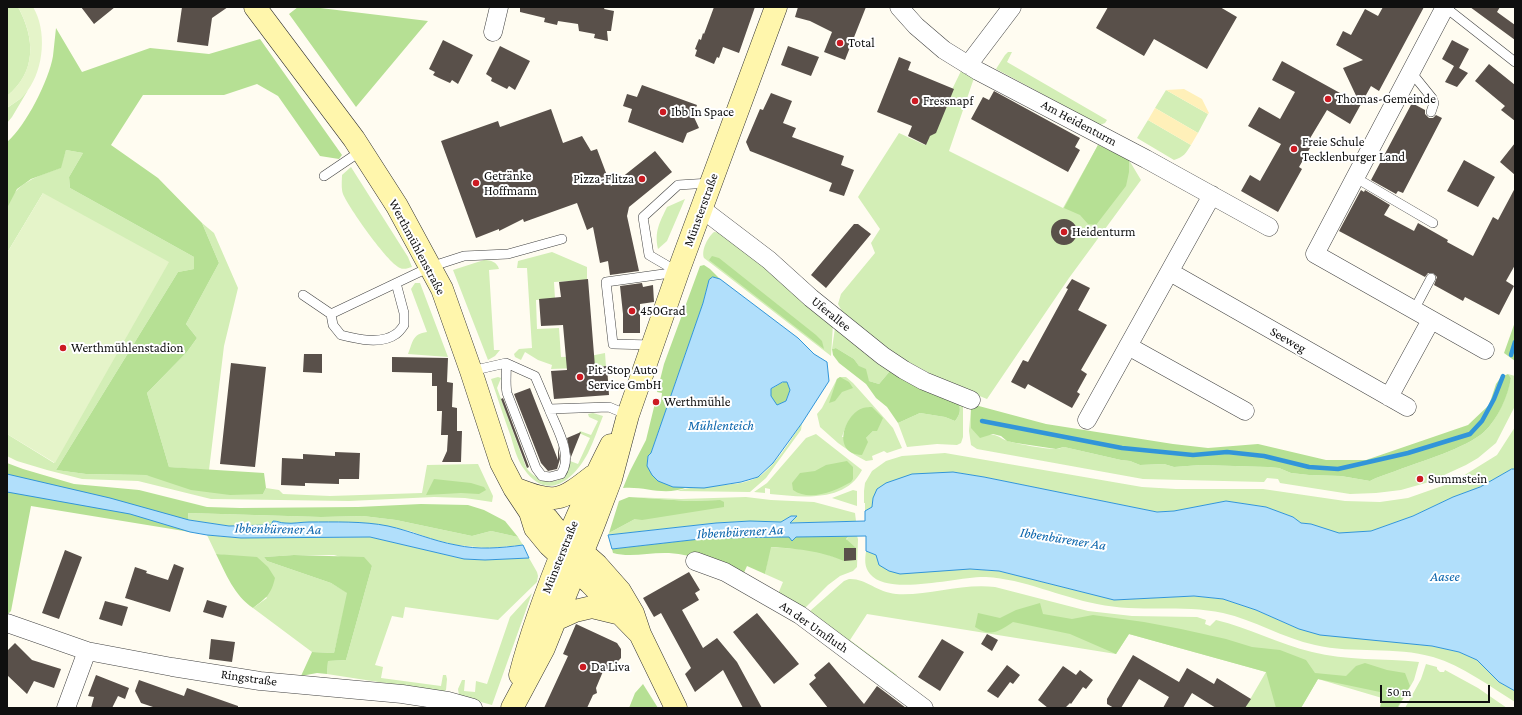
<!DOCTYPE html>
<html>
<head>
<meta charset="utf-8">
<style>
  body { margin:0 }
  #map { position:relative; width:1522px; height:715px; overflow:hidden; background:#fffcf1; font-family:"Crimson Pro",serif }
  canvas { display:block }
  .frame { position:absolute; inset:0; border:8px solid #0f0f0f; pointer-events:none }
  .scale { position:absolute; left:1380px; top:685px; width:110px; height:18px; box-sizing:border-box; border:2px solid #0f0f0f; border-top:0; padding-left:5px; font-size:12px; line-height:14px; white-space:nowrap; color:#0f0f0f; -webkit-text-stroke:3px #fff; paint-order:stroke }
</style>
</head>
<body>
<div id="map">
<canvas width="1522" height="715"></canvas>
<div class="frame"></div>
<div class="scale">50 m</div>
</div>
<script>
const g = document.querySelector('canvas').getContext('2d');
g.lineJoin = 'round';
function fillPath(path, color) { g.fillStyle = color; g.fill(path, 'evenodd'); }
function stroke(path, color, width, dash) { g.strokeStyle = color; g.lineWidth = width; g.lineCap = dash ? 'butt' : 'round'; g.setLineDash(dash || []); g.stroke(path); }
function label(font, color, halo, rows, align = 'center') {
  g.font = font + ' "Crimson Pro",serif'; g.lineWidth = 4; g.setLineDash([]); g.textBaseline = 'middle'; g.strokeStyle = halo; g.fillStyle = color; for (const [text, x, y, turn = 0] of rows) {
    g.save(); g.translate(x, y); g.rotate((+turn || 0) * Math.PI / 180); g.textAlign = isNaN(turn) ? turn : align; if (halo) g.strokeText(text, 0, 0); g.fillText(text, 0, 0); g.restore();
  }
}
fillPath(new Path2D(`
  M7,7H18C35,38 37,72 7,96Z
  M1008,52H1012L1007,62L1107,120L1105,123L1100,125L996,69L1005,55Z
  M961,71L974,78L949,151L1063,208L1098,145L1129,160L1141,180L1069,278L987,399L952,385L895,355L843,313L838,304L841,294L875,253L871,243L880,229L858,197L899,133L925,145Z
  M28,90L12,117L7,123V108L20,99Z
  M1166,90L1208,114L1198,133L1155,108Z
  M1148,120L1191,145C1186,153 1184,157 1174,160L1137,138Z
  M66,150L83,153L69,177L70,188L194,257V269L178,272L56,470L86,474L146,475L263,494L266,488L279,490L283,494L330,496L422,493L427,465L478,464L493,496L492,502L465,498L434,497L349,501L211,499L138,481L82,479L47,470L17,461L7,456V434L54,463L43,193L7,253C7,243 5,215 7,207C15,182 39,176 60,168Z
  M351,167L408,257L412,267C408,268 404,270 400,268C387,262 349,208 343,194C341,188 342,180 342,175Z
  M685,199L667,241L658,249C654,231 660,222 667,207Z
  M202,223L214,233L238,288L224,346L209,470L169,467L147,393L187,352L197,338L186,324L219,263Z
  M714,232L723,233L833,324L831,356L704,258C701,250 708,237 714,232Z
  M552,252L587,267V280L554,282L555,299L536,300L537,329L559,328L561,357L590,356L605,353L606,367L551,369L552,365L538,360L525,352L521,360L515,357L514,354L519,349L532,348L527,268H517L518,261Z
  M484,260C491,260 497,262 499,269L489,270L494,350H500L495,356L488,360L453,270Z
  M415,283H420L448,357L408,354C413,342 412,334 427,332L411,289Z
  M835,328L890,371L879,384L869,381L854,359L836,348L832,349Z
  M1508,374L1515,376V406L1496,443L1478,458L1466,465L1429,482L1401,490L1376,493L1350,494L1280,483L1278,479L1267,478L1264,482L1143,479L977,449L971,445L969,431L971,408L985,435C998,433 998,438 1008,441C1017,444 1046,449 1055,449C1058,449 1061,448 1064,447L1121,460L1130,461L1140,465L1164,464L1174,467L1201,465L1268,467L1279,468L1291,473L1309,475L1341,476L1370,481C1379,476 1388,474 1398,470C1422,461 1466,448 1484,432C1498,419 1507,396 1511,378Z
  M498,377L501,378L497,388L526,467C532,478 551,486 562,478C564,476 566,472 568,470L567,467L570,461L578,464L590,438L579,433L580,431L591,435L598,421L589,417L588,414L593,413L603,416C598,428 594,441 588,453C573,481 547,502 524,469C517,460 514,447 511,437C504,418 498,399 491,379Z
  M840,377H846L853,383L879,412L893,428L902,448L887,453L884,451L872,456L873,460L866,461L855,455L838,443L820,427L817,414L822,408L837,379ZM872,407L873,431L866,438L842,437C848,420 853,409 872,407Z
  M957,402L963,405V437L961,443L957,445L937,444L907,447L898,423L920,413L945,417L955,421C960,415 962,408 957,402Z
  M802,423L801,430L766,478L750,492L677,491C691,486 702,488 716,486C729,484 746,484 758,477C772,470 793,437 802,423Z
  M1515,427V469H1512L1480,487L1453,497L1413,516L1371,531L1339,534L1311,524L1301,523L1293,517L1266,507L1226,501L1174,511L1157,512L984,477L953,472L873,498L872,507L865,511V503H864V491L865,483L872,471L886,461L902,456L945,453L1142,487L1176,489H1263L1345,501L1380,502L1408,498L1445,485L1463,476L1497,455Z
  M816,434L862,470C845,503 801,497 770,494V489L765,488V493L754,492L767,483L806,438Z
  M853,490L857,491V506L832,498Z
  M630,497L681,499L746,497L771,500L814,502L855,513L856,521L789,523L791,516L781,522L750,521L716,523L608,535L609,533L635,519L720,500L689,501Z
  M188,513L321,517L363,516L396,520L472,536L491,531L518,537L523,545L488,548L456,545L432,539L410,531L386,526L366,523L308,522L271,525L229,526L189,520Z
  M207,535L241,538L370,537L464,559L485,560L529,558L537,572L538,576L537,582L498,620L405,607L403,618L392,616L375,665L383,667L381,678L441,686L443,675H446L447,679L446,690L443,692L327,674L328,661L346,660L372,566L334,555H294L264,557L267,561L331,583L348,593L334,653L312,652L253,608L267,598L232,556L216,554Z
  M849,536H857L858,539L857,567L853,571L840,576L828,585L806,607L801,608L778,594L783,582L765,574L770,547L813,550L844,560C844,552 843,543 849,536Z
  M866,551L876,555L970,569L999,571L1114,600L1194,596L1223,599L1256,610L1299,629L1432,646L1459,652L1477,660L1499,682L1515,691V702C1489,686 1463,666 1433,657C1395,646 1354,654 1315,645C1283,638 1254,620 1223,613C1181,604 1139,613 1097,604C1060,597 1024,579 986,577C958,576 889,597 870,574C864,567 865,559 866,551Z
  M849,579C865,578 877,592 896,594C929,596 961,583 995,587L1088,611L1132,616L1197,617L1206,620L1205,624L1210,626L1216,620C1249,628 1279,644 1312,652C1346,661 1383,658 1419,662L1414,680L1398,708H1380L1382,698L1318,679L1301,708H1245L1266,672L1129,634L1116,654L867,614L850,640L897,675L895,677L810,611L844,581Z
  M532,593L492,705L459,696L458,689L462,680H465L464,691L475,692L476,681L487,684L510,617Z
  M1426,664L1437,667V669L1440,672H1444L1445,670L1478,688L1507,708H1405L1421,679Z`), '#d3eeb6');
fillPath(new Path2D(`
  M298,7H312L428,21L356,107L289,14Z
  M56,28L82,72L150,48L209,54L260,39L342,155L339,159L320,156L278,96L257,84L224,95H143L111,145L158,178L202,223L219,263L186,324L197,338L187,352L147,393L169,467L264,473L266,488L263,494L230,495L191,490L146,475L86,474L56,470L178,272L194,269V257L70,188L69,177L83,153L66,150L61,168L31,179L17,189L7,208V142C26,126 49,80 53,56C54,47 55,37 56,28Z
  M1098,145L1129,160V172L1126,186L1096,225L1088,224L1080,215L1064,208Z
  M712,256L719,258L816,335L822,341L824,349L709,260Z
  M704,265L710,269L720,279L713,277L709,280L703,303L651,453L648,456L647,466L673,487H688C663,497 647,486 623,488L630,471L646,440L655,403L661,402L662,393L657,392L664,364L700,266Z
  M1515,322V361L1504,353Z
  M836,348L854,359L859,366L866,369L869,381L879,384L890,371L957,402C962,408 960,415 955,421L945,417L920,413L898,423L887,407L876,398L866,384L839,363L833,355L832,349Z
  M1508,374L1511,378C1508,396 1498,419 1484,432C1466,448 1422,461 1398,470C1388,474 1379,476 1370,481L1341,476L1309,475L1291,473L1279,468L1268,467L1201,465L1174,467L1164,464L1140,465L1130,461L1121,460L1064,447L1056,449L1016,443L1007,441L1001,436L993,434L980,438L971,428V408L975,405L1046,424L1173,444L1208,448L1258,444L1326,460H1366L1468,425L1489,405L1496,384L1501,377Z
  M840,377L849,382L853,388L842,392L835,401L829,403L837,379Z
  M783,382H787L790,390L786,401L777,406L771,396V389Z
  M872,407L883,418L877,431H873L866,438L868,442L862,455C831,454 844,414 863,408C866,407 869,407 872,407Z
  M847,461L853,467V479L851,482C835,491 810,502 793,490L792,483L800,473L815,471L826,465Z
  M7,463L23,469L74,484L139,490L207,507L240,508L358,507L421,504L468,505L484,510L505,521L518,537L491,531L472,536L396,520L363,516L321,517L188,513L190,532L31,506L11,611L7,615Z
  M434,479L471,483L484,487L486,490L479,494L461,493L426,495Z
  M629,497L689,501L720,500L724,502V507L642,520L635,519L609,533L619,501Z
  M849,536L846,539L856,548H844V561C817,550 799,549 771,547L765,574L747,566L742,577C718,567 695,554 669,553C650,552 631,558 613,553L612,549L709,538Z
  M216,554L257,557L268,567L275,578C271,595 266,598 253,608C234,595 226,574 216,554Z
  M294,555L364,557L372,566L346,660L328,661L327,674L317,673L301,676L312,652L334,653L347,593L331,583L267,561L264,557Z
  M1040,603L1043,614L1072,619L1093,615L1144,622L1181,629L1226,639L1252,647L1280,650L1306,660L1315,673L1346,676L1356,666L1365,663L1387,670L1405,673L1410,686L1397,708H1380L1382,698L1380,692L1318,679L1301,708H1276L1266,672L1129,634L1116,654L1070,634L1013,622C998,632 991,637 975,627L978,613L1000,618L1016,610Z
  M643,684L658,708H629L635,693Z`), '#b6e094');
fillPath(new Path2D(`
  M1184,89L1202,99L1209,113L1208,114L1166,90Z
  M1155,108L1198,133L1191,145L1148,120Z`), '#fff0b9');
fillPath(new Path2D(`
  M18,7H33C47,30 44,68 28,90C23,98 14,103 7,108V96C37,71 35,38 18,7Z
  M43,193L169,262L55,463L7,434V253Z`), '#e5f4c9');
const water = new Path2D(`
  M713,277L720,279L798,338L814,354L827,362L829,381L802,423L773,463L758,477L741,482L704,488L673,487L658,481L652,475L647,466L648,456L651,453L703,303L709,280ZM783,382H787L790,390L786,401L777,405L771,396V389Z
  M1512,469H1515V691L1499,682L1477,660L1459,652L1432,646L1320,635L1299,629L1256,610L1223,599L1194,596L1114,600L999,571L970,569L900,574L889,571L879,565L876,555L866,551V536L796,537L792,541L789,537L709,538L612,549L608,535L716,523L750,521L781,522L791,516H797L790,523L865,521V511L872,507L873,498L877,489L886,483L912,474L953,472L984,477L1157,512L1174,511L1226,501L1266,507L1293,517L1301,523L1311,524L1339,533L1371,531L1413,516L1453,497L1480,487Z
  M7,474L110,498L189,520L229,526L271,525L273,521C278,521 280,523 285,523C293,524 301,522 309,522C334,522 364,521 388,526C411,531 433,541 456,545C478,550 501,548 523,545L529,558L485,560L464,559L370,537L241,538L207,535L190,532L130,514L7,492Z`);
fillPath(water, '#b1dffb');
stroke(water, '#3195d9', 1);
stroke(new Path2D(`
  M1511,355L1515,342
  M982,421L1122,448L1193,455L1227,452L1264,456L1309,467L1338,469L1408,453L1470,434L1482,421L1494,399L1503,376`), '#3195d9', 4.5);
fillPath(new Path2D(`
  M81,7H115L94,24Z
  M182,7H228L212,18L208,46L177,42Z
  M520,7H605L604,9L614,11L611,31H607L608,41L594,38L595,34L579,31L578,24L558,21L557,25L544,22L545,18L520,12Z
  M714,7H755L739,53L723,47L719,58L717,57L714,64L695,56L697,50L695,49L699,39L701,40L703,33L704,34Z
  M798,7H866L845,60L824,52L832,32L810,21L795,17Z
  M1108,7H1220L1237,17L1207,69L1154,39L1144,56L1096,28Z
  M1383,7H1424L1379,91L1371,86L1350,124L1327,110L1309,140L1313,143L1299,167L1302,169L1278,212L1241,191L1250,175L1260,181L1281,144L1248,126L1259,107L1280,119L1295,92L1272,80L1282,61L1360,104L1343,68L1363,60L1336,45L1343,31L1351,35L1365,9L1378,16Z
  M1470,7H1500L1497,12L1515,25V40Z
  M443,40L473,55L458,84L452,80L450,83L439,78L433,75L435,72L429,69Z
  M1452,40L1469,49L1459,68L1468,73L1457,87L1445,82L1454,66L1442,59Z
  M500,46L530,61L515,90L509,86L507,89L491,81L492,78L486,74Z
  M788,46L819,57L811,76L781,65Z
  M899,57L911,62L908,70L954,89L936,133L930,136L926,145L908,136L912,126L877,112Z
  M1489,64L1515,85V121L1501,110L1505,106L1475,81Z
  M642,85L697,105L693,115L699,128L687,133L683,143L628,122L632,109L623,106L627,94L637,97Z
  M994,91L1080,138L1075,147L1080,150L1068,172L971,119L983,97L989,100Z
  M771,93L792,101L783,123L796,128L792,137L844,156L841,165L854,170L844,196L829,191L832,183L750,151L746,142L760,109L763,110Z
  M1412,103L1425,110V114L1429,118H1433L1436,115L1442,118L1403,193L1398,191L1396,194L1371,180Z
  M551,109L563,143L582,136L591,151L597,149L611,186L655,151L672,172L629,207L627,216L639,271L610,275L608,261L600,263L593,227L587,230L577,203L524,222L523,219L499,231V229L476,238L441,141L498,121L500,127Z
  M1515,143V175L1500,162Z
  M1464,160L1495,177L1478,207L1447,191Z
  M1515,188V265L1506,281L1514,286L1499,315L1465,297L1463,301L1434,285L1437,277L1433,273H1428L1425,277L1339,231L1361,190L1364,192L1365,190L1390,205L1384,215L1414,231L1418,223L1448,240L1447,242L1473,256L1493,217L1498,220Z
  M1051 232a13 13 0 1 1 26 0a13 13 0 1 1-26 0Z
  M854,224H858L871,234L826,288L811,275Z
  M588,279L595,367L607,366L609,395L554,399L551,371L567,370L563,325L541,326L539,299L561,297L559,282Z
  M1072,279L1090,288L1078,310L1107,325L1081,370L1087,374L1077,392L1080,394L1072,408L1028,384L1025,389L1011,382L1023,360L1028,362L1068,289L1066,288Z
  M642,283L643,287L653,285L654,302L640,304V333H623V314L620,286Z
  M304,354H322V373L303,372Z
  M392,357L448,358L447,382L453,383L452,407L457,408V431H462L461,462H442L447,451L448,435H441L442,411H437V386H432V373L392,372Z
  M231,363L266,367L255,467L220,464Z
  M530,388L558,460V446L560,459L557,469L548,471L541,463L514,394Z
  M503,398L529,467L527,468L501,399Z
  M581,432L571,457L567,438Z
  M335,452L360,453L359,479H339V484L305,483V486L281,485L282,458L303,459V454L335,456Z
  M844,548H856V560L844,561Z
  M65,550L82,557L59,619L42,613Z
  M174,564L184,568L170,612L125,598L135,567L147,571L146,573L168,580Z
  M689,572L700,590L695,593L699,600L682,610L703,648L717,638L737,662L762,708H743L723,670L695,692L685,674L691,668L661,613L654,617L643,598Z
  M207,600L227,606L223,618L203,612Z
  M105,601L128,607L122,626L99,619Z
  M757,613L799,664L774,684L733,632Z
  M576,624L617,643L621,649V658L618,661L610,666L608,671L604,669L596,688L597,693L593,695L587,708H544L568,656L563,654Z
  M987,634L998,640L992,651L981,644Z
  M211,639L235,642L232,662L209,659Z
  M942,639L964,652L940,691L918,677Z
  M15,643L32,660L61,669L54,688L34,681L27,694L7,675V651Z
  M1133,655L1179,682L1187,668L1214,684L1217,678L1251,699L1245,708H1216L1192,693L1183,708H1163L1169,697L1139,679L1121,708H1114L1107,704V699Z
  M829,662L864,704L877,686L906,708H828L809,684L816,678L814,675Z
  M1007,665L1020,675L1013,684L1010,682L998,698L987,691Z
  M1063,666L1076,675L1080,670L1093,680L1086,689L1083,687L1071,704L1070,703L1065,708H1048L1038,700Z
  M96,675L129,688L125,699L118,696L112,708H91L94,697L88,696Z
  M139,680L184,696L187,688L238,706V708H156L141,703L135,691Z`), '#59504a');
const service = new Path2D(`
  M1445,7L1515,62
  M1411,72L1432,98L1434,103L1431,112
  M324,176L361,151
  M1356,178L1433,223
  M678,272L649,255L643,217L678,185L710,183
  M303,295L331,314L430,267L464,256L508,254L562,239
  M1414,310L1431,278
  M331,314L333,325L341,335C357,339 381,345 396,334C399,332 402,328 404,325V313L396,283
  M653,345L613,344L606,282L678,272
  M506,363C507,373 505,383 507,393L536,468L542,476L550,477L561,474C574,456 556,427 549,409
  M471,371L506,363L535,376L549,409L609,407L628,415`);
const minor = new Path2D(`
  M899,7L916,26L944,50L978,71L1146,159L1269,227
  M1445,7L1315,254L1485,350
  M493,32L499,7
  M968,65L1012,7
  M702,209L769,260L811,298L883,356L904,370L924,381L971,400
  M1170,272L1407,407
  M1128,346L1245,411
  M1389,397L1431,320
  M1087,420L1212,195
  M695,561L725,572L800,615L924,708
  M7,623L87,651L172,667L260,681L402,694L448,701L473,708
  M66,708L87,651`);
const secondary = new Path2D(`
  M255,7L354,139L397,206L442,289L471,371L501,463L514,488L530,512L535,528L549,545L590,583L640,634
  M514,488C555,504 560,502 593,476
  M530,512L547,518L555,528L597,565L620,591L633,613L640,634L676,708
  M555,620L575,611L592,607L621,614
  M520,675C532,628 549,584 567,540C581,507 595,476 611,445
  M512,708L544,648L594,524L611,479L628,415L678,272L776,7`);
stroke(service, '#424242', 10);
stroke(minor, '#424242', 19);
stroke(secondary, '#313131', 23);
stroke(service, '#fff', 9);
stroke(minor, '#fff', 18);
stroke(secondary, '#fff6ac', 22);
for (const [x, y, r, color] of [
  [840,43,4,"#cc1a22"],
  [1328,99,4,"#cc1a22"],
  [915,101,4,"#cc1a22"],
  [663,112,4,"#cc1a22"],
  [1294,149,4,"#cc1a22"],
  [642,179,4,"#cc1a22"],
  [476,183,4,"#cc1a22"],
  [1064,232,4,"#cc1a22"],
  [632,311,4,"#cc1a22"],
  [63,348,4,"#cc1a22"],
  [580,377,4,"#cc1a22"],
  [656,402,4,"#cc1a22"],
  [1420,479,4,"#cc1a22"],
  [583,667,4,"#cc1a22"]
]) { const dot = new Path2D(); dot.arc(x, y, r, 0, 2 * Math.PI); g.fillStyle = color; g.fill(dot); stroke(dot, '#fff', 1.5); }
label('13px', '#0f0f0f', '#fff', [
  ["Total",848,43],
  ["Thomas-Gemeinde",1336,99],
  ["Fressnapf",923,101],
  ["Ibb In Space",671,112],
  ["Freie Schule",1302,142],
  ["Tecklenburger Land",1302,157],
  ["Getränke",484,176],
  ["Hoffmann",484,191],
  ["Pizza-Flitza",634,179,"right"],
  ["Heidenturm",1072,232],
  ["450Grad",640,311],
  ["Werthmühlenstadion",71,348],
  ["Pit-Stop Auto",588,370],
  ["Service GmbH",588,385],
  ["Werthmühle",664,402],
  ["Summstein",1428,479],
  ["Da Liva",591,667]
], 'left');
label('13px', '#0f0f0f', '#fff', [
  ["Am Heidenturm",1079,123,28],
  ["Münsterstraße",701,210,-70],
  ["Werthmühlenstraße",417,247,62],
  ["Uferallee",831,314,39],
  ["Seeweg",1288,340,30],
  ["Münsterstraße",560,557,-68],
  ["An der Umfluth",814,627,35],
  ["Ringstraße",249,678,8]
]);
label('italic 14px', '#0c66ad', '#fff', [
  ["Mühlenteich",721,426],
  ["Ibbenbürener Aa",278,529,1],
  ["Ibbenbürener Aa",740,532,-3],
  ["Ibbenbürener Aa",1063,539,9],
  ["Aasee",1445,577]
]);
</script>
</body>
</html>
